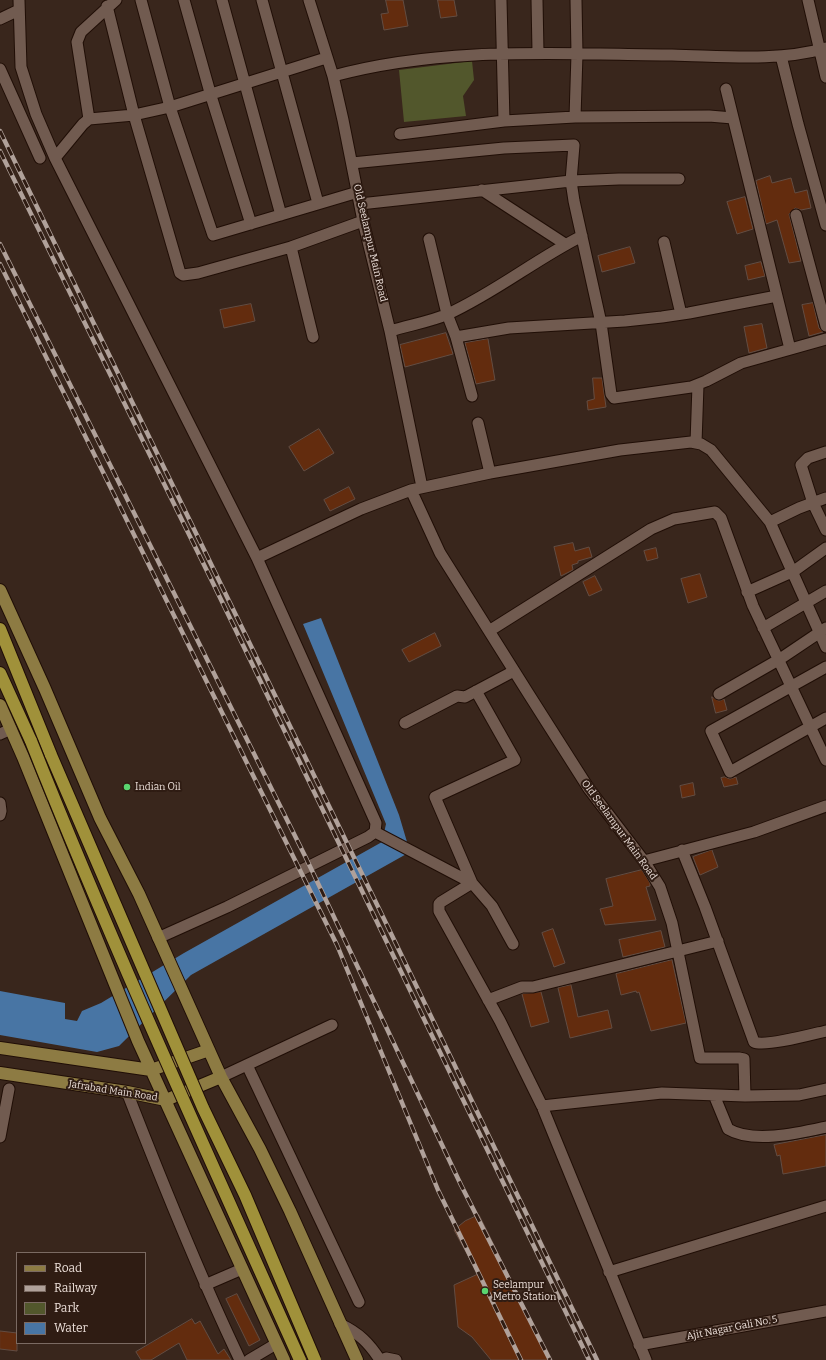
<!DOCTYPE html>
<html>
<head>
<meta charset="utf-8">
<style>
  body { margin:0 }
  #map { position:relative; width:826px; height:1360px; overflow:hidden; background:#39261c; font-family:Bitter,serif }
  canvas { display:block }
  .legend { position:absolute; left:16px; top:1252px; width:130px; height:92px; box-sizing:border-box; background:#2f1c13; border:1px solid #7b6a62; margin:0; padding:5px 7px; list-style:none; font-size:12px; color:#ecdfd9 }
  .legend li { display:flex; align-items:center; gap:8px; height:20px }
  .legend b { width:20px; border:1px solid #7b6a62 }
</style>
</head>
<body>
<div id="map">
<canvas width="826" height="1360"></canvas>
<ul class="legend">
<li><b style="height:5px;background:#8d7b43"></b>Road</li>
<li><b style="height:5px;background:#b0a19a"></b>Railway</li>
<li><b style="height:11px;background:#52572c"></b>Park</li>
<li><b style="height:11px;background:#4875a4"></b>Water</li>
</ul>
</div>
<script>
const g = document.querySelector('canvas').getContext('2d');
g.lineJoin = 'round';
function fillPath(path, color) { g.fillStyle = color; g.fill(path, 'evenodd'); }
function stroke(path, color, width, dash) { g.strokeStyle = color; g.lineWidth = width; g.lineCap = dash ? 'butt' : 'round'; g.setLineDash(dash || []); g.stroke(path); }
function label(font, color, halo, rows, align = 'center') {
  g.font = font + ' Bitter,serif'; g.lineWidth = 4; g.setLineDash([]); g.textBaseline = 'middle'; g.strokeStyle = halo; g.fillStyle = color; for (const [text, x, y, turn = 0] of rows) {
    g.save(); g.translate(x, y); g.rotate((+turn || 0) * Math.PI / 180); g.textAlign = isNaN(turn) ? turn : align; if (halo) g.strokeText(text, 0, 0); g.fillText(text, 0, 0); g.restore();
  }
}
fillPath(new Path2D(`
  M472,61L474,80L463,96L466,116L404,122L399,70Z`), '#52572c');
fillPath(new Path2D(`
  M321,618L399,815L410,852L191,975L119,1046L97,1052L0,1035V991L65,1003V1019L77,1021L82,1011L101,1003L184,953L382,842L386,824L303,624Z`), '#4875a4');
const building = new Path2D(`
  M386,0H403L408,26L384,30L381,14L388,13Z
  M438,0H454L457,16L441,18Z
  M770,176L772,183L791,178L795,193L807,190L811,208L801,210L795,208L789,214L801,261L789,263L777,220L766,224L756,181Z
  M745,197L753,229L737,234L727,202Z
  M630,247L635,263L602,272L598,256Z
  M761,262L765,276L748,280L745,266Z
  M813,303L819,328L823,332L809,336L802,305Z
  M251,304L255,321L224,328L220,310Z
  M762,324L767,348L749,353L744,327Z
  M446,333L453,354L405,367L400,345Z
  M488,339L495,380L476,384L465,343Z
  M593,378H602L606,407L588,410L587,401L594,399Z
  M319,429L334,453L304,471L289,447Z
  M349,487L355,499L330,511L324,500Z
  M573,543L575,551L589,547L592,557L578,561V563L572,565L573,570L561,576L554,547Z
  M656,548L658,558L647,561L644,551Z
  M700,574L707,597L688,603L681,579Z
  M595,576L602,590L589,596L583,582Z
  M435,633L441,646L409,662L402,650Z
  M712,697L719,701L724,699L727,710L716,713Z
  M725,777L730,779L736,777L738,784L724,787L721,778Z
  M693,783L695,795L682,798L680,786Z
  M712,850L718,867L700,875L693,857Z
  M642,870L650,883V886L646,887L656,920L605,925L600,909L613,906L606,879Z
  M553,929L565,963L554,967L542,933Z
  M661,931L665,947L623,957L619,940Z
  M672,960L686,1023L651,1031L639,992L637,993L636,991L621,995L616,974Z
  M571,985L578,1017L608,1010L612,1028L570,1038L558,988Z
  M541,992L549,1022L531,1027L522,994Z
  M826,1135V1166L783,1174L780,1155L777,1156L774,1145Z
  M479,1215L551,1360H491L472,1337L458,1327L454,1285L478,1274L454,1230L465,1221Z
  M237,1294L260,1340L249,1346L226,1299Z
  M192,1319L195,1324L200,1321L218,1354L224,1349L231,1360H187L179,1343L151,1360H141L136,1352Z
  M0,1331L17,1333V1351L0,1349Z`);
fillPath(building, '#632c0e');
stroke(building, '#634d43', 1);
const minor = new Path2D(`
  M19,0L21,67L36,114L55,158L257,558L376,823L375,832L368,837L227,907L158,938
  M141,0L170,107L213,235L358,192
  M184,0L211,96L251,224
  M222,0L281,215
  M262,0L318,203
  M309,0L333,76L343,120L363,221L390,331L422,487
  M501,0L504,121
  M537,0L538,52
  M808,0L826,77
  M107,6L134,115L180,273L183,275L198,273L291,247L363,221
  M0,19L19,10
  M781,56L798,124L826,225
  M0,69L40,158
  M333,76C443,46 559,54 672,55C723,56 777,62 826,48
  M726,89L790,349
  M575,117L577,54L576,0
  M89,119L77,42L81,32L116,0
  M400,134L504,121L575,117L709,116L733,118
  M55,158L83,124L89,119L134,115L170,107L326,58
  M352,163L504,148L574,145L571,181L574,201L601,323L611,394L614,398L691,387L706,381L741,363L826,339
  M482,190L565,244
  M360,204L571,181L619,179H679
  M796,215L826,326
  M429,239L447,314L456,337L472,396
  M664,242L681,314
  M291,247L313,337
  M390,331C409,325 430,322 448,314C496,292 536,259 582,236
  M456,337L509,328L625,321L662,317L689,313L777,296
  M478,423L490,473
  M696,443L698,385
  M826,452L808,458L801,465L813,503L826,530
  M411,490L440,553L528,693L589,789L644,861L660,887L672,923L700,1058H739L744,1059L745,1096L799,1095L826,1089
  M770,522L799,508L826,498
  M257,558L361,509L411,490L490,473L620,450L691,442L701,444L711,450L770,522L826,647
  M747,592L794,571L826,548
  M763,628L826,591
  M489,631L651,529L674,519L715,512L721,518L753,606L826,760
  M826,667L711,731L730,772L826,718
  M476,691L515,760L435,797L472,883L441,902L439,904V911L500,1021L542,1106L646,1360
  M719,694L780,659L826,628
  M405,723L457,696L465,697L514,671
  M0,734L11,729
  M0,803L1,811L0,815
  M375,832L472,883L492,906L513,944
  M682,850L705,907L754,1042C765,1047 813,1034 826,1031
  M644,861L754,832L826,806
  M488,1000L522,987H533L718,941
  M247,1065L359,1302
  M221,1077L332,1025
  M127,1092C162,1182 198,1272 240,1360
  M714,1095L728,1129C753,1144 799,1133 826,1127
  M542,1106L662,1093L745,1096
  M0,1137L9,1089
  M609,1272L826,1206
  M205,1285L242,1269
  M340,1324C359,1333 369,1343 380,1360
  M639,1345L826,1311
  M249,1360L276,1344
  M381,1360L386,1358L396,1360`);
const major = new Path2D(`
  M0,590L45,689L100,818L139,894L221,1077L260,1149L290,1211L357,1360
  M0,705L23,757L138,1041L284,1360
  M0,1048L151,1070L209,1050
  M0,1073L127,1092L166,1100L221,1077`);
const highway = new Path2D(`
  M0,629L51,755
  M0,673L31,741`);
stroke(minor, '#200e06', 13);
stroke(major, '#200e06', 14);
stroke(highway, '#200e06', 14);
stroke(minor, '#715b50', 11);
stroke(major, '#8d7b43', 12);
stroke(highway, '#a0913a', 12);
const rail = new Path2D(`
  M0,131L384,919L597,1360
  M0,151L211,579L589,1360
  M0,244L306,858L461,1185L550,1360
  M0,264L337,945L438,1190L521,1360`);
stroke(rail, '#b0a19a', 4.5);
stroke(rail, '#2f1c13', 3, [9]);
const highwayBridge = new Path2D(`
  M31,741C114,950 208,1155 300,1360
  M51,755L203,1108L245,1195L315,1360`);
stroke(highwayBridge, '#200e06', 14, []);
stroke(highwayBridge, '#a0913a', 12);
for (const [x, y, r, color] of [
  [127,787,4,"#5ad56f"],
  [485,1291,4,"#5ad56f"]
]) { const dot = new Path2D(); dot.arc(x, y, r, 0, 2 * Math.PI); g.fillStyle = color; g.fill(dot); stroke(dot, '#2f1c13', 1.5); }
label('10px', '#ecdfd9', '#2f1c13', [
  ["Old Seelampur Main Road",370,243,77],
  ["Old Seelampur Main Road",619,830,54],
  ["Jafrabad Main Road",113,1091,9],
  ["Ajit Nagar Gali No. 5",732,1328,-11]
]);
label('10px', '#ecdfd9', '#2f1c13', [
  ["Indian Oil",135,787],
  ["Seelampur",493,1285],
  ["Metro Station",493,1297]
], 'left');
</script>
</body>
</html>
